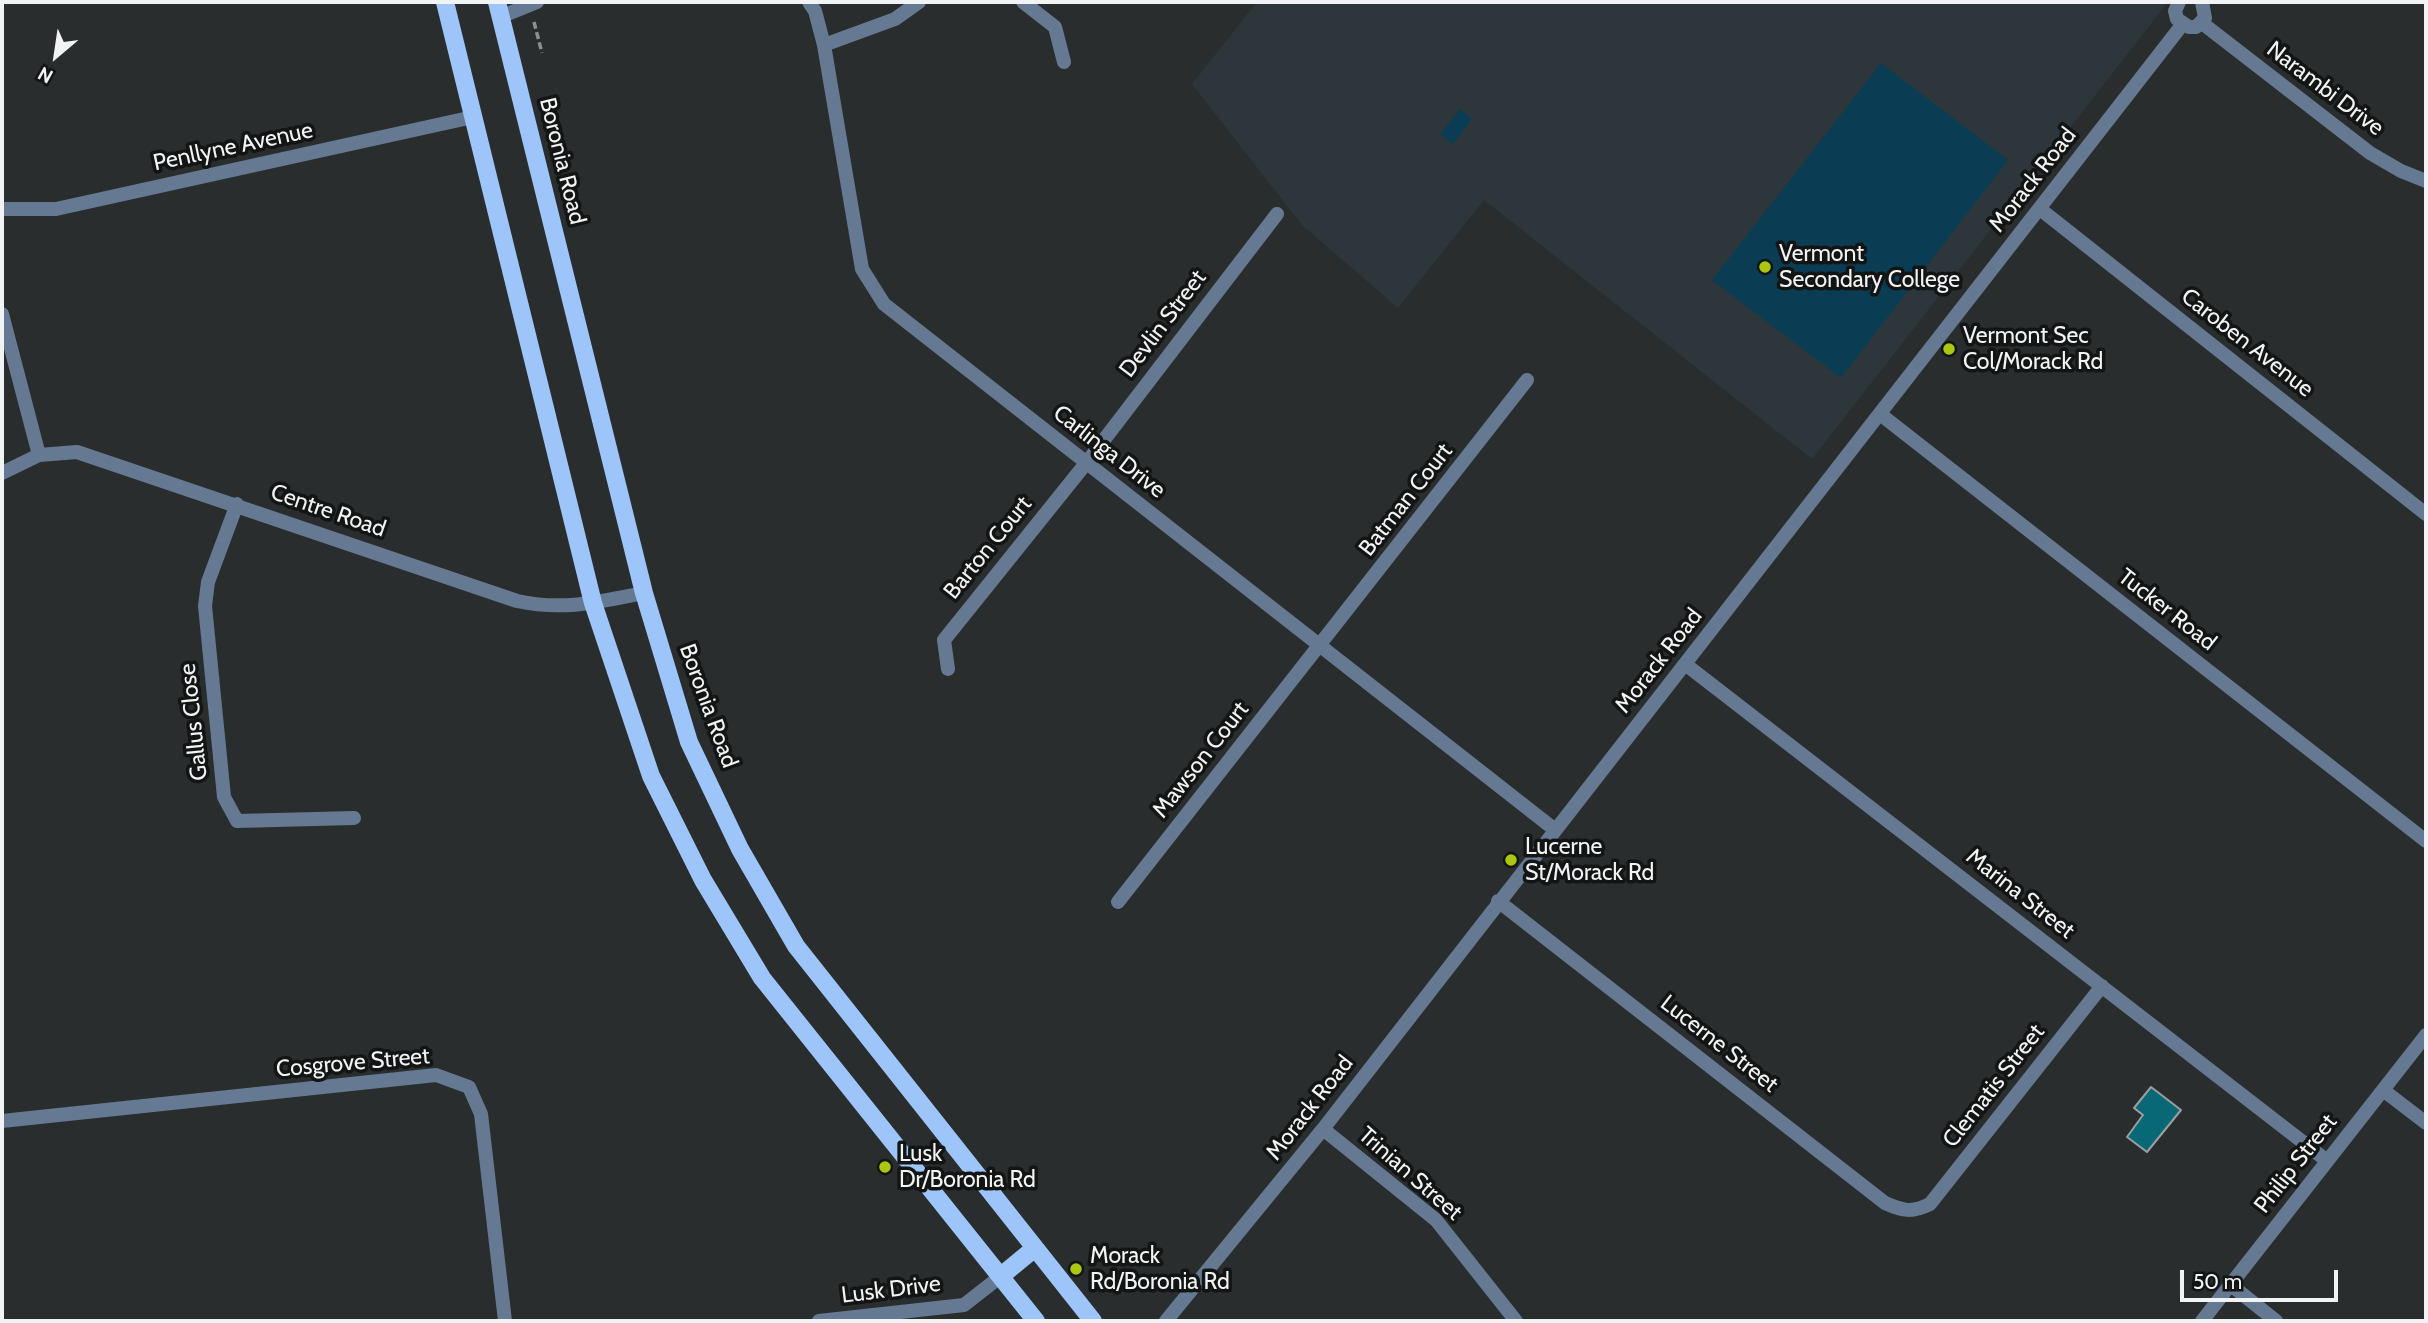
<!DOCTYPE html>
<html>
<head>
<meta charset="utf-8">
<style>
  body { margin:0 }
  #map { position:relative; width:2428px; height:1323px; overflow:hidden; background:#2a2d2e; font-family:Cabin,sans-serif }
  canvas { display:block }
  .frame { position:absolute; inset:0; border:4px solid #f1f3f4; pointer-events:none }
  .north { position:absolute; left:21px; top:21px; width:70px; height:70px; -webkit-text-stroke:5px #131515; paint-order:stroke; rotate:209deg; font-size:19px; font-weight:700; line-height:28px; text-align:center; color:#f1f3f4 }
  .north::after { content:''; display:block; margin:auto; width:24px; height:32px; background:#f1f3f4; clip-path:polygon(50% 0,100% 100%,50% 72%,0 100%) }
  .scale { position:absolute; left:2180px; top:1270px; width:158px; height:32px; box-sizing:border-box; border:4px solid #f1f3f4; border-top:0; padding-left:9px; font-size:21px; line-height:24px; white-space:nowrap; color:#f1f3f4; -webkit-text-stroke:5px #131515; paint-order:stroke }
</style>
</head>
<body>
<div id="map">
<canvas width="2428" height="1323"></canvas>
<div class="frame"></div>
<div class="north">N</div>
<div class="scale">50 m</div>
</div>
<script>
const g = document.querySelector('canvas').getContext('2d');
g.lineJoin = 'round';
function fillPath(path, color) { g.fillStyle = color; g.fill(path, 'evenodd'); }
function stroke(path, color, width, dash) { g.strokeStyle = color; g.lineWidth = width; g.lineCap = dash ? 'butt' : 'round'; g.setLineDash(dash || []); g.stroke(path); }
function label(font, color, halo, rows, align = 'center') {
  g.font = font + ' Cabin,sans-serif'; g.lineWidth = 7; g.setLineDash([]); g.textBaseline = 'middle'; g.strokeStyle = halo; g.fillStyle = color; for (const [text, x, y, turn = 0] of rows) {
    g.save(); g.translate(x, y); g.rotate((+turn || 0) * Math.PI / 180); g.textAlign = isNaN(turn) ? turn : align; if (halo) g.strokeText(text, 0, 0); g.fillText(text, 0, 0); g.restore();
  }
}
fillPath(new Path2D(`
  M1257,2H2168L1812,459L1484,200L1398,308L1302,225L1192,84Z`), '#2d363b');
fillPath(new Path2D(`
  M1881,63L2008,160L1841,378L1712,280Z
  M1460,109L1472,119L1453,144L1440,134Z`), '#0a3d54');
const building = new Path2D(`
  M2151,1087L2181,1110L2147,1152L2127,1137L2143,1115L2134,1108Z`);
fillPath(building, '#086875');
stroke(building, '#9b9fa0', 2);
stroke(new Path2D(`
  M534,22L542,53`), '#8c8f90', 3.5, [7, 3.5]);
stroke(new Path2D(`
  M809,2L815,11L824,45L862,269L884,304L1554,829
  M1023,2L1055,27L1064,62
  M2179,2L2175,11L2177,19L2189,27H2196L2205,18L2202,2
  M500,17L537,2
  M2202,23L2370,153L2401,171L2426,181
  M824,45L895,19L919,2
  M2,209H56L473,117
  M2040,209L2426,514
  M2,314L39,455
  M1880,414L2426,841
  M2,473L39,455L77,452L517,601C564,611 598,602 644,593
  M237,504L208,582L205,606L224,797L237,821L354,818
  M1685,664L2326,1160
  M948,669L944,640L1087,462L1277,214
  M1498,901L1885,1203C1903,1211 1912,1213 1930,1204L2102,986
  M1118,902L1527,380
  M2383,1090L2426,1123
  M2,1121L436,1075L469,1087L481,1114L505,1321
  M1323,1129L1436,1220L1516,1321
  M2231,1285L2276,1321
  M819,1321L964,1305L1001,1276
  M1166,1321L1323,1129L2182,25
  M2202,1321L2426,1035`), '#667992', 14);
stroke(new Path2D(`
  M445,2L593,603L651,776L703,880L762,978L1036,1321
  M497,2L644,593L689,742L740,849L796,946L1093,1321
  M1001,1276L1035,1248`), '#9ec5f9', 18);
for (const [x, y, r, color] of [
  [1765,267,7,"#adc60f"],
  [1949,349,7,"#adc60f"],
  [1511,860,7,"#adc60f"],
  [885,1167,7,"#adc60f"],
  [1076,1269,7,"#adc60f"]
]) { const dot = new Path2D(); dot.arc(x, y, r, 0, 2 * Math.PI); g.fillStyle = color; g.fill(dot); stroke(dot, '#131515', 2.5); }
label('23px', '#f1f3f4', '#131515', [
  ["Narambi Drive",2325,89,37],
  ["Penllyne Avenue",233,147,-12],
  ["Boronia Road",562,161,76],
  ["Morack Road",2033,180,-52],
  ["Devlin Street",1163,324,-53],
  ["Caroben Avenue",2247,343,38],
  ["Carlinga Drive",1109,452,38],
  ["Batman Court",1406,500,-52],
  ["Centre Road",328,511,19],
  ["Barton Court",988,548,-51],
  ["Tucker Road",2167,610,38],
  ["Morack Road",1659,661,-52],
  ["Boronia Road",708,706,70],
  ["Gallus Close",194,722,-96],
  ["Mawson Court",1201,760,-52],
  ["Marina Street",2020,894,38],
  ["Lucerne Street",1719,1044,38],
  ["Cosgrove Street",353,1063,-5],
  ["Clematis Street",1994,1086,-52],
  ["Morack Road",1310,1108,-52],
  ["Philip Street",2296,1164,-52],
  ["Trinian Street",1410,1174,41],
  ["Lusk Drive",891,1290,-7]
]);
label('23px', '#f1f3f4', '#131515', [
  ["Vermont",1779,254],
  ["Secondary College",1779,280],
  ["Vermont Sec",1963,336],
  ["Col/Morack Rd",1963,362],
  ["Lucerne",1525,847],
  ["St/Morack Rd",1525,873],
  ["Lusk",899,1154],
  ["Dr/Boronia Rd",899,1180],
  ["Morack",1090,1256],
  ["Rd/Boronia Rd",1090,1282]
], 'left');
</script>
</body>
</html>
